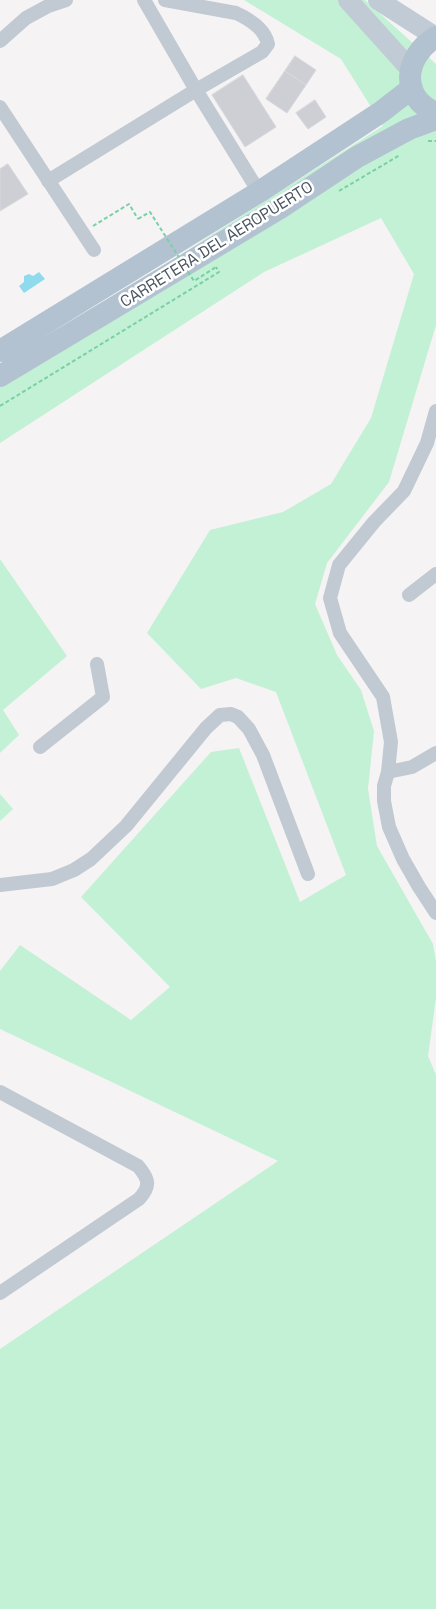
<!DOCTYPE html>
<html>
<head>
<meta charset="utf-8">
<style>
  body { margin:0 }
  canvas { display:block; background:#f5f3f3 }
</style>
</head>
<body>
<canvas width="436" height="1609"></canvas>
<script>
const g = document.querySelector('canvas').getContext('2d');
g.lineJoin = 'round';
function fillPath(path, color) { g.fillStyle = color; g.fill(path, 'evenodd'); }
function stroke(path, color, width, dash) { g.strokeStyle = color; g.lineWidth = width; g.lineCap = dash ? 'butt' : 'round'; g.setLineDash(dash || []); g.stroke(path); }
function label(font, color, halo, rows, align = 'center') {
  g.font = font + ' "Space Grotesk",sans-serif'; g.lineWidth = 5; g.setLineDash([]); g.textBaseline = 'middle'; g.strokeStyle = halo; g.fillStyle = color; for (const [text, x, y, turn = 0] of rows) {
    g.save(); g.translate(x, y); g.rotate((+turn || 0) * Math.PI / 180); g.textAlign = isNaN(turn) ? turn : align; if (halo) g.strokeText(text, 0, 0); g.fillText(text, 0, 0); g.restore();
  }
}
fillPath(new Path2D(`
  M244,0H365L436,64V325L389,482L327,563L315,604L337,655L361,690L374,731L368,789L377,846L433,944L436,961V998L428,1056L436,1075V1609H0V1349L278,1161L0,1029V971L20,945L131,1020L170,987L81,897L211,752L239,748L300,902L346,875L276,692L236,678L201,689L147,633L210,530L283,512L331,484L371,418L414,274L381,218L264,272L0,443V365L180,255L383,126L341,59Z
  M0,559L67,656L3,710L19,735L0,753Z
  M0,794L13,809L0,821Z`), '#c3f1d5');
fillPath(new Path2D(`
  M39,272L45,279L24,293L19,286L24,282V276L29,274L33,276Z`), '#90daee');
const building = new Path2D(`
  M295,56L316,70L306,85L285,71Z
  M285,71L306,85L287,113L266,99Z
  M243,75L276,127L245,147L212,95Z
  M315,100L326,117L308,129L296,113Z
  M8,164L28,194L0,211V169Z`);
fillPath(building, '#cdcfd5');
stroke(building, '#d7d9de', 1);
stroke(new Path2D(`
  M428,141H436
  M339,191L400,155
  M93,226L129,204L138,219
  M0,406L219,272L216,267`), '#7ad0a6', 2, [4, 2.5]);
stroke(new Path2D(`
  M144,0L196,90L259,192
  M0,41L26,18L48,6L66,0
  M0,107L94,250
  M48,181L196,90L262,52L268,44C265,29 249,19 236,13L165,0
  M436,411L427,443L404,491L374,522L339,565L330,598L340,633L383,697L391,742L388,772L384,786V801L389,827L403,859L419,887L436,913
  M409,595L436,574
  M40,747L103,697L97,664
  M388,772L412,767L436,753
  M0,885L52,879L74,870L91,859L126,826L206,728L220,715L231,714L238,717L249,729L263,755L308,874
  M0,1092L138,1166C149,1179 151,1186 139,1199L0,1293`), '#c1cad2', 14);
stroke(new Path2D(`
  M348,0L411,70
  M378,0L436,37`), '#c1cbd6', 20);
stroke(new Path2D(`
  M436,37C404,56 399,97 436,113
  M0,351L259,192L381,112L412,88
  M0,376L280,208L357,157L409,129L436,119`), '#b3c2d1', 22);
stroke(new Path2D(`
  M138,219L150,212L194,281L216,267`), '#7ad0a6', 2, [4, 2.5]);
label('16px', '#4a5661', '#fff', [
  ["CARRETERA DEL AEROPUERTO",217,245,-32]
]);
</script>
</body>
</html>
